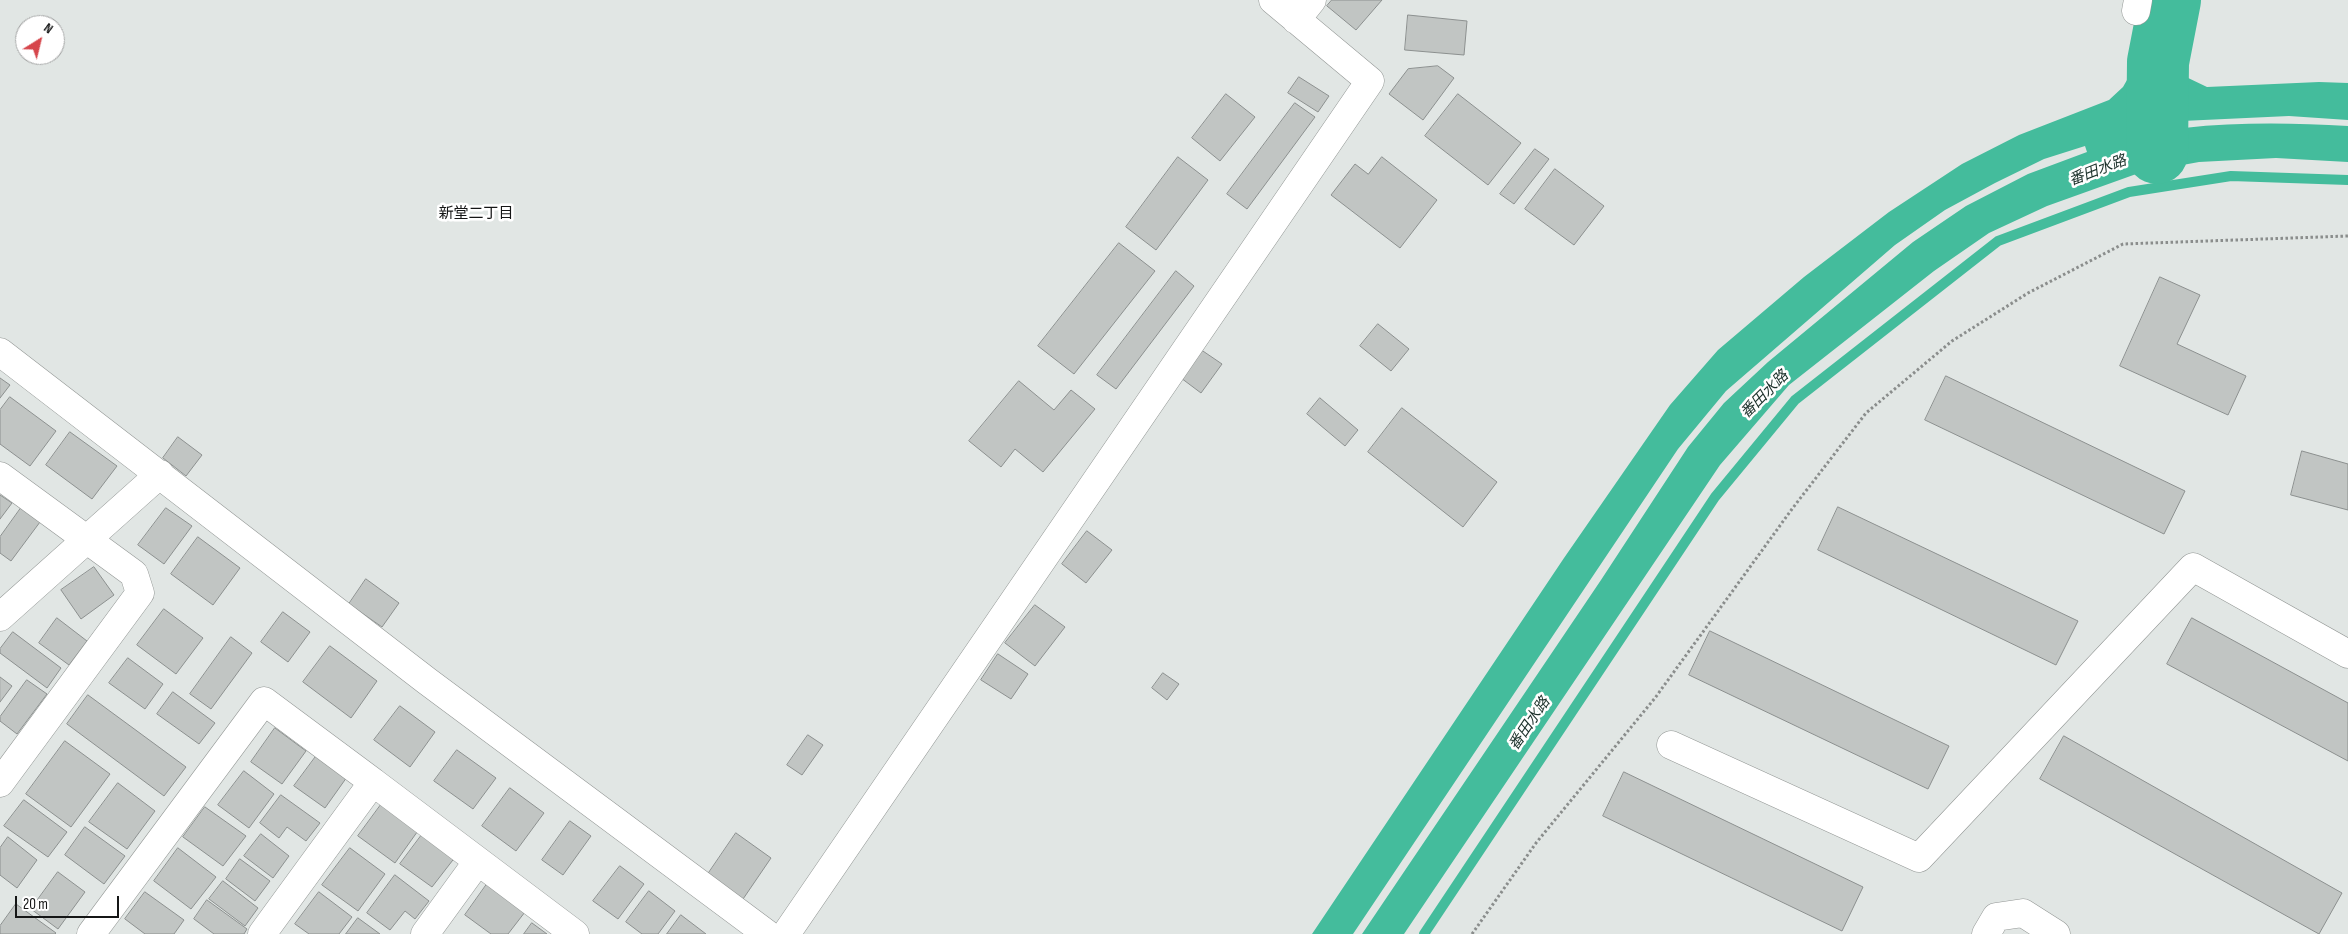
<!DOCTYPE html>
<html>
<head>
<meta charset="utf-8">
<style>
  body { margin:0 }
  #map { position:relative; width:2348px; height:934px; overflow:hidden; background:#e1e6e4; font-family:"Sofia Sans Condensed",sans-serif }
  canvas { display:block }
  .north { position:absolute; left:15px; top:15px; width:50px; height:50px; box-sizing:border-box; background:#fff; border:1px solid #a1a2a2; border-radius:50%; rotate:36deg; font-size:14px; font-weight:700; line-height:20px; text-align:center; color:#151616 }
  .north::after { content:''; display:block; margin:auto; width:18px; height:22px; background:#d6464c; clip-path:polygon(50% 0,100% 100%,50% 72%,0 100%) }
  .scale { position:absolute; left:15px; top:896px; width:104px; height:22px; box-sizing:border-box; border:2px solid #151616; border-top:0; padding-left:6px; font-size:15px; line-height:18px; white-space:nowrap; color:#151616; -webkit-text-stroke:4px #fff; paint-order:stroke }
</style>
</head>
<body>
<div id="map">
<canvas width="2348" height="934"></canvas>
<div class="north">N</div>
<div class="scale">20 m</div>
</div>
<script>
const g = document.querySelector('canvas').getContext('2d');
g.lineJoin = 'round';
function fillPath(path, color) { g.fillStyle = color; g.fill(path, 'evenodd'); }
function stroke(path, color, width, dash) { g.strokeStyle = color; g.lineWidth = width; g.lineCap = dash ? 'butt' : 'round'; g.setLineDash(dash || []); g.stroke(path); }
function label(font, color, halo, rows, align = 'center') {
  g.font = font + ' "Sofia Sans Condensed","Noto Sans JP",sans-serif'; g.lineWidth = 5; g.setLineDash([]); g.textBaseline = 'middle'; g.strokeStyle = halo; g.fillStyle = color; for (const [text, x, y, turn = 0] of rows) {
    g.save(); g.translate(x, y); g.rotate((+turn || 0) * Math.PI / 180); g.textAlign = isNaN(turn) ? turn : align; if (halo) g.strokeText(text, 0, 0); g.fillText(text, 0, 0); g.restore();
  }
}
fillPath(new Path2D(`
  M2131,73L2166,82L2184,76L2207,87L2319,82L2348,83V120L2289,116L2182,121L2184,128C2239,122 2293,123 2348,126V162L2276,158L2199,162L2139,173L2047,206L1989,233L1934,271L1789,385L1720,465L1404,934H1362L1601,580L1688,447L1724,403L1768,362L1913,242L1966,206L2028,174L2087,152L2085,146L2044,159L1995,183L1945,210L1895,245L1726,391L1678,449L1353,934H1312L1564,558L1670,405L1718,350L1804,277L1889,212L1962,164L2019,135L2109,100L2123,87Z`), '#44bc9c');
stroke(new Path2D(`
  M1424,934L1715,497L1795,400L1998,241L2129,192L2231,176L2348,180`), '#44bc9c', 10);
stroke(new Path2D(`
  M2157,153L2158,62L2170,0`), '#44bc9c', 62);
const building = new Path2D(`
  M1332,0H1382L1356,30L1327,6Z
  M1408,15L1467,21L1464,55L1405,50Z
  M1438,66L1454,78L1423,120L1389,94L1408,69Z
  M1299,77L1329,96L1318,112L1288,93Z
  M1226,94L1255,117L1220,161L1192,138Z
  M1458,94L1521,143L1488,185L1425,136Z
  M1295,103L1315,117L1247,209L1227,194Z
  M1535,149L1549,159L1514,204L1500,194Z
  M1178,157L1208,180L1156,250L1126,227Z
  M1382,157L1437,200L1400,248L1331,195L1355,164L1368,174Z
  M1555,169L1604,206L1574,245L1525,209Z
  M1119,243L1155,271L1074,374L1038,346Z
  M1176,271L1194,286L1116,389L1097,375Z
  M2160,277L2200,295L2177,344L2246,376L2228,415L2120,366Z
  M1378,324L1409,349L1391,371L1360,346Z
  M1197,347L1222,364L1201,393L1177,375Z
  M1946,376L2185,491L2164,534L1925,420Z
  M0,378L10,385L0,398Z
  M1019,381L1054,410L1071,390L1095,409L1043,472L1015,449L1001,467L969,441Z
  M10,397L56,431L30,466L0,444V410Z
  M1320,398L1358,430L1345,446L1307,414Z
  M1402,408L1497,482L1463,527L1368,452Z
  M70,432L117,466L92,499L46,465Z
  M178,437L202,455L186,476L163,458Z
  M2302,451L2348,464V510L2291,495Z
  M0,495L12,503L0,519Z
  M1838,507L2078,621L2056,665L1818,550Z
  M21,508L40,522L11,561L0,553V537Z
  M166,508L192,526L164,564L138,545Z
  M1087,531L1112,550L1086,583L1062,564Z
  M198,537L240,568L213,605L171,574Z
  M94,567L114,595L81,619L61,590Z
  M366,579L399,603L382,627L349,604Z
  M1035,605L1065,627L1035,666L1005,643Z
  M164,609L203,638L176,674L137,645Z
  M283,612L310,632L288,662L261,642Z
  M57,618L87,641L69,665L39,643Z
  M2192,618L2348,703V761L2167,664Z
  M1710,631L1949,746L1928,789L1689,675Z
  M13,632L61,668L47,688L0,653V649Z
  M231,637L252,653L211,709L190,694Z
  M330,646L377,681L351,718L303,682Z
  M998,654L1028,674L1011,699L981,680Z
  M128,658L163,684L145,709L109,683Z
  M1163,673L1179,684L1167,700L1152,688Z
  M0,677L12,686L0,702Z
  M27,680L47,694L17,734L0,721V717Z
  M173,692L215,723L199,744L157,714Z
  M88,695L186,767L164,796L67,724Z
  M400,706L435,732L410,767L374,740Z
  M275,728L306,751L282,784L251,762Z
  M808,735L823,745L802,775L787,765Z
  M2064,736L2342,893L2319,934L2040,779Z
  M65,741L110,774L71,827L26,794Z
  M457,750L496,778L473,809L434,781Z
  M317,755L347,777L325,808L294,786Z
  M244,771L274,794L249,828L218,805Z
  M1624,772L1863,887L1842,931L1603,816Z
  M118,783L155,811L127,849L89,822Z
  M510,788L544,813L516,851L482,826Z
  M281,795L320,823L306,841L287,827L279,838L260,823Z
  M24,800L67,832L48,857L4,826Z
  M383,802L420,828L395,863L358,836Z
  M205,807L246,836L223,866L183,837Z
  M570,821L591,836L563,875L542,860Z
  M85,827L125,856L104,884L65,855Z
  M424,832L456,856L432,887L400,864Z
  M736,833L771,858L741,902L706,877Z
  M261,834L289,856L273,878L244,856Z
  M8,837L37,860L17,888L0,875V848Z
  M178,848L216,877L191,909L154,881Z
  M350,848L385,874L358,911L322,885Z
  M240,859L270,881L255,901L226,879Z
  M620,866L644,884L618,919L593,901Z
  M58,872L85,892L58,929L31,909Z
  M395,875L429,901L415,919L405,911L390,930L367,913Z
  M223,881L258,908L245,926L209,899Z
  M487,884L525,912L508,934H491L465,915Z
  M649,891L675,911L658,934H642L626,922Z
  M145,892L184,920L174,934H145L125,919Z
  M319,892L352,917L339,934H309L295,924Z
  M207,900L247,929L244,934H214L194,919Z
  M16,904L56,933L55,934H0V926Z
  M681,915L706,934H667Z
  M358,918L380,934H346Z
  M532,923L547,934H524Z`);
fillPath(building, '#c1c5c3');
stroke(building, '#8c908f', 1);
const minor = new Path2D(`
  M2136,11L2138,0
  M1296,20L1312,0
  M0,352L427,681L767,934
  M0,476L134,574L140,593L0,783
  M0,617L160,474
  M1671,745L1919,858L2193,567L2348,654
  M91,934L264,701L373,782
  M262,934L373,782L575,934
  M425,934L478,861
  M786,934L1370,81L1273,0
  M1986,934L1996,917L2023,913L2056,934`);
stroke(minor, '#939795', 29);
stroke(new Path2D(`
  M1472,934L1536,843L1655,698L1792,509L1866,413L1952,341L2028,293L2123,244L2348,236`), '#8a8d8c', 3, [2.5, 2.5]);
stroke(minor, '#fff', 28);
label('italic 15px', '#1b302a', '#fff', [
  ["番田水路",2098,171,-21],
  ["番田水路",1765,395,-45],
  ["番田水路",1530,724,-56]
]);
label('15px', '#151616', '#fff', [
  ["新堂二丁目",476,214]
]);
</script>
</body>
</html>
